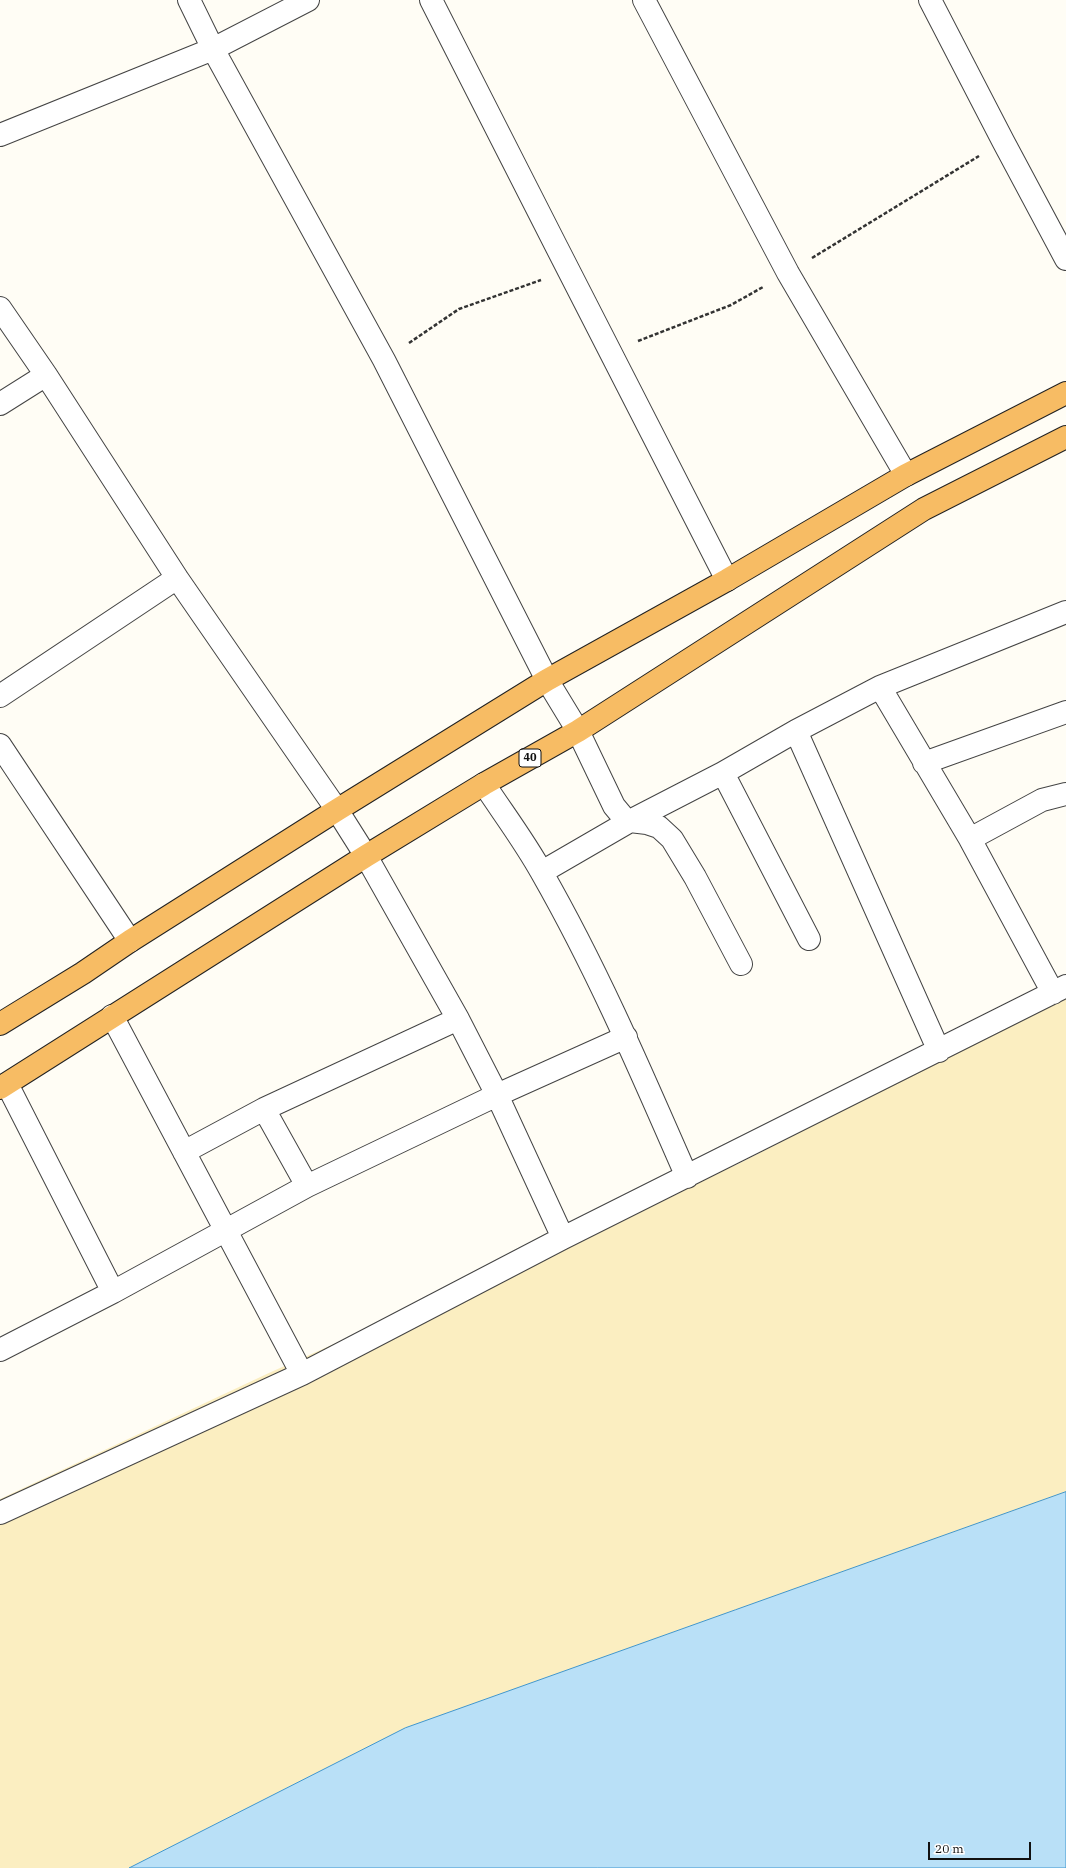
<!DOCTYPE html>
<html>
<head>
<meta charset="utf-8">
<style>
  body { margin:0 }
  #map { position:relative; width:1066px; height:1868px; overflow:hidden; background:#fffdf5; font-family:"IBM Plex Serif",serif }
  canvas { display:block }
  .scale { position:absolute; left:928px; top:1842px; width:103px; height:18px; box-sizing:border-box; border:2px solid #111; border-top:0; padding-left:5px; font-size:12px; line-height:14px; white-space:nowrap; color:#111; -webkit-text-stroke:3px #fff; paint-order:stroke }
</style>
</head>
<body>
<div id="map">
<canvas width="1066" height="1868"></canvas>
<div class="scale">20 m</div>
</div>
<script>
const g = document.querySelector('canvas').getContext('2d');
g.lineJoin = 'round';
function fillPath(path, color) { g.fillStyle = color; g.fill(path, 'evenodd'); }
function stroke(path, color, width, dash) { g.strokeStyle = color; g.lineWidth = width; g.lineCap = dash ? 'butt' : 'round'; g.setLineDash(dash || []); g.stroke(path); }
function label(font, color, halo, rows, align = 'center') {
  g.font = font + ' "IBM Plex Serif",serif'; g.lineWidth = 4; g.setLineDash([]); g.textBaseline = 'middle'; g.strokeStyle = halo; g.fillStyle = color; for (const [text, x, y, turn = 0] of rows) {
    g.save(); g.translate(x, y); g.rotate((+turn || 0) * Math.PI / 180); g.textAlign = isNaN(turn) ? turn : align; if (halo) g.strokeText(text, 0, 0); g.fillText(text, 0, 0); g.restore();
  }
}
fillPath(new Path2D(`
  M1066,995V1593L518,1868H0V1499L271,1372L738,1164Z`), '#fbeec1');
const water = new Path2D(`
  M1066,1492V1868H129L405,1728Z`);
fillPath(water, '#b9e0f7');
stroke(water, '#3f96cf', 1);
const minor = new Path2D(`
  M189,0L213,49L384,360L547,680L578,731L614,806L624,818L630,821L647,823L659,827L672,839L695,877L741,964
  M431,0C529,194 628,386 727,580
  M644,0L788,273L906,475
  M930,0L1003,141L1066,259
  M0,135L213,49L308,0
  M0,308L46,375L177,578L337,810L366,856L458,1019L497,1095L563,1238
  M0,404L46,375
  M880,687L970,839L1053,993
  M0,696L177,578
  M796,731L939,1051
  M0,745L130,941
  M924,763L1066,712
  M723,773L809,939
  M484,784C503,813 525,842 542,873C598,971 642,1074 687,1177
  M970,839L1042,800L1066,794
  M542,872L630,821L723,773L796,731L880,687L1066,612
  M112,1016L302,1374
  M7,1084L113,1292
  M264,1109L307,1186
  M184,1152L264,1109L458,1019
  M0,1350L113,1292L307,1186L497,1095L626,1037
  M0,1513L302,1374L563,1238L1066,986`);
const trunk = new Path2D(`
  M0,1024L83,973L130,941L337,810L547,680L727,580L906,475L1066,393
  M0,1088L366,856L484,784L578,731L924,509L1066,437`);
stroke(minor, '#444', 24);
stroke(trunk, '#222', 24);
stroke(new Path2D(`
  M812,258L979,156
  M638,341L731,305L763,287
  M409,343L459,309L541,280`), '#333', 2.5, [4, 2]);
stroke(minor, '#fff', 22);
stroke(trunk, '#f7bc64', 22);
for (const [x, y, w] of [
  [530,758,22]
]) { const box = new Path2D(); box.roundRect(x - w / 2, y - 9, w, 18, 3); g.fillStyle = '#fff'; g.fill(box); stroke(box, '#111', 1); }
label('bold 11px', '#111', null, [
  ["40",530,758]
]);
</script>
</body>
</html>
